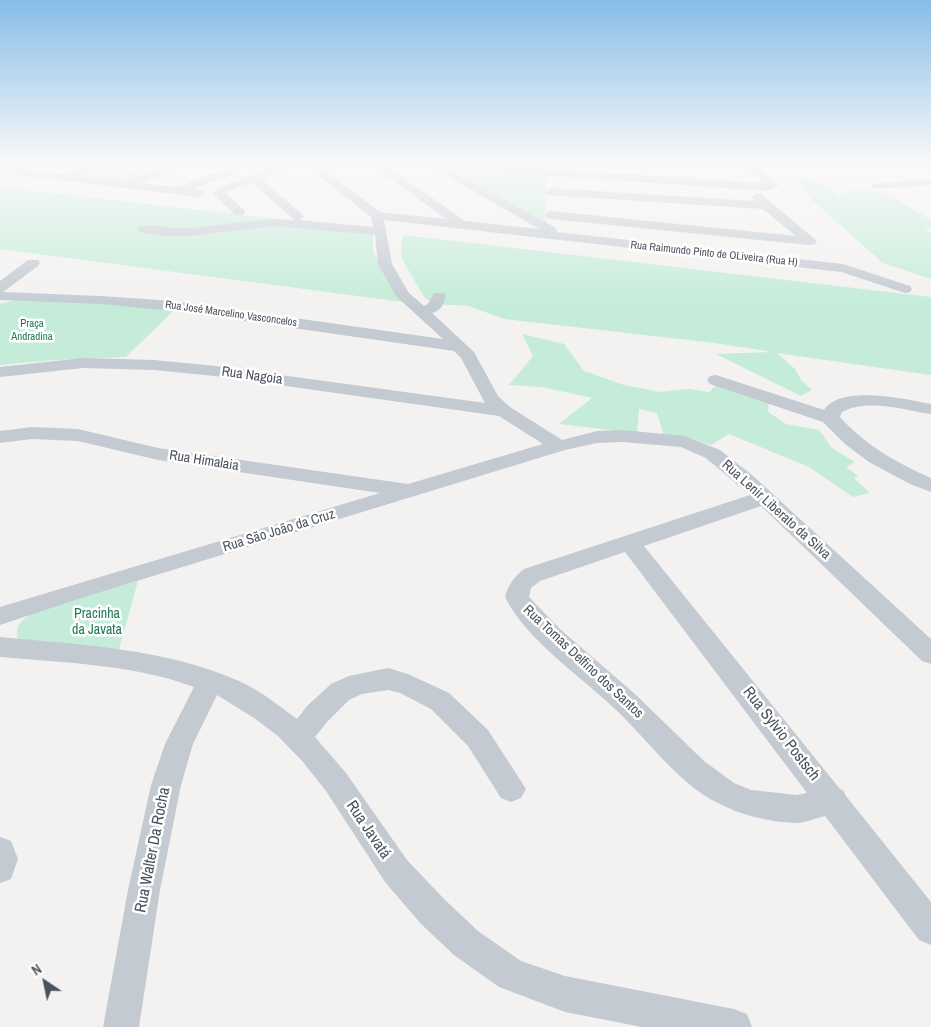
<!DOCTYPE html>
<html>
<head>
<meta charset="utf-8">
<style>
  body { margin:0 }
  #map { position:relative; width:931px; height:1027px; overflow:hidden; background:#f3f2f1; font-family:"Archivo Narrow",sans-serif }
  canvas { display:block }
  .north { position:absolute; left:20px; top:957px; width:50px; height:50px; -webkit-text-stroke:4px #fff; paint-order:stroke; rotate:326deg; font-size:14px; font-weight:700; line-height:20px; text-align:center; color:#4a525d }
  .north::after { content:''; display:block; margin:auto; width:18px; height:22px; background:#4a525d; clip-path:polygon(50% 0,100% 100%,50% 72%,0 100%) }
</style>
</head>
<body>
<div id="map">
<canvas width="931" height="1027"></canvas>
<div class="north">N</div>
</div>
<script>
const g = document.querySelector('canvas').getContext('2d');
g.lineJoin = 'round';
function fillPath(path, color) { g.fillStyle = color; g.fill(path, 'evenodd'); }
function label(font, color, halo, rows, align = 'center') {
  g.font = font + ' "Archivo Narrow",sans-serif'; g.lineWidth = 5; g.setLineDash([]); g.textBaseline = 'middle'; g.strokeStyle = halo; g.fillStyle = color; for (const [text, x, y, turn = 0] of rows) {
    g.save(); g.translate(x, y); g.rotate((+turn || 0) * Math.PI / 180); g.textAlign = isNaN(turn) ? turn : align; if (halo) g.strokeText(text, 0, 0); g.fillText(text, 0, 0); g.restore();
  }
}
fillPath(new Path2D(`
  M111,165H116L141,176L119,184L69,177Z
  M439,167L547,174L545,224Z
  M796,179H806L832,188L840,196L844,191C871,188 884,192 907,206C915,210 923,216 931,219V228L925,230L931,233V279L883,263L813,201Z
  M0,187L373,230V252L403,302L0,249Z
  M404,235L931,297V375L777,353L795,369L801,380L812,390L801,396L716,354L772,352L715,343L504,319L469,306L434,304L424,297L402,259L401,242Z
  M18,299L176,308L126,357L56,360L0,365V304Z
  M522,334L564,344L584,371L624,385L660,392L688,389L709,392L716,385L769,399L768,412L786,424L819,430L832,448L855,462L846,467L858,476L854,478L870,493L853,497L809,467L729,434L711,445L693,439L664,436L657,413L639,409L637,433L559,424L592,398L542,387L509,385L533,356Z
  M138,581L118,653L18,640C17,634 16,628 21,622C38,603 111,589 138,581Z`), '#c4ecd8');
fillPath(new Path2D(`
  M88,165H106L79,176L126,181L171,165H188L140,183L177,187L228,169L225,165H237L242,170L240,172L193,189L204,190L206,193L200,197L0,173V167L64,174Z
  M279,165H295L261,179L302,214L304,217L299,220L373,227L371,217L305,165H318L380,212L446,219L372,165H385L465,221L539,229L428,165H489L764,183L745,165H757L777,183L779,185L768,191L449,169L556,228L557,232L843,264L910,286L912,289L910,292L905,293L841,272L384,220L392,264L409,293L424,306L428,304L434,293H444L446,296C443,305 442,310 432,313L474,352L498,396L510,407L562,440L597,431L622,430L685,436L720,450L752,475L931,639V664L922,661L761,506L644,546L840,789L843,790L846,796L931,902V945L919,940L825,816C816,818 805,823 796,823C768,822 740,815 716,802C678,783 647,739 616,710C582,677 525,639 505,597C508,585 514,577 524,569L750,495L706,458L681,447L622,442L597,443L565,450L81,598L0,625V607L380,493L158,460L78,441L32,439L0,443V431L32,427L78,429L158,448L408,484L543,444L499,416L215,376L154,370L83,368L0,377V367L83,358L154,360L215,366L485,403L461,358L454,351L174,311L101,304L0,300V281L28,260H38L40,263L38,266L3,292L101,296L174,301L443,339L396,296L378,264L375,235L275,226L189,236H165L143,233L137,229C142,222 168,228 178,228C217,228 256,216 295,220L252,183L225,192L243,209L245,212L243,215H235L213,193L217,188ZM625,552L807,793L797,795L751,790L734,783L704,761L635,694L561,630L529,597L531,588L540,581Z
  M923,165H931V170Z
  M931,179V185L876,189L870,186L876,183Z
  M551,188L754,201L751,197L757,193L761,194L817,241L815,244L809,245L551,219L547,218L545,215L547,212L551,211L796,236L763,209L547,195L545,192Z
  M716,375L824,410C840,384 906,399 931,404V414C905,410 867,398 842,412L840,417C865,445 897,463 931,478V492L910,484L869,462L845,444L823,422L710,384L707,380L710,376Z
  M0,637C81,645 164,648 239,681C260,690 279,706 297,719L307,706L331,684L349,676L388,668L408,674L449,693L488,730L526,789L521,798L511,802L501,798L468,746L431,709L400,693L388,690L362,694L349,700L327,722L315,737L346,773L407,860L445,900L478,931L521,961L565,976L734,1009L747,1014L752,1027H642L565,1012L499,987L454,955L421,924L385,882L326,791L303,762L278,736L254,718L217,695L193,744L181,785L160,890L139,1027H103L128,890L151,785L165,744L194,687C132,664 65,663 0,657Z
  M0,837L11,841L18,859L11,879L0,883Z`), '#c3cad1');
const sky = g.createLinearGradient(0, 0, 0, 309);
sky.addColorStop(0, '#87bde7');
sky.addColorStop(0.53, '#faf9f9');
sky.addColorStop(1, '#faf9f900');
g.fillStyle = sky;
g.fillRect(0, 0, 931, 309);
label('11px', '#4a525d', '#fff', [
  ["Rua Raimundo Pinto de OLiveira (Rua H)",714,254,6],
  ["Rua José Marcelino Vasconcelos",231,314,8]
]);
label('11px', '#207957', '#fff', [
  ["Praça",32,324],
  ["Andradina",32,337]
]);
label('14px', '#4a525d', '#fff', [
  ["Rua Nagoia",252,376,8],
  ["Rua Himalaia",204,461,9],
  ["Rua Lenir Liberato da Silva",776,510,42],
  ["Rua São João da Cruz",279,531,-17],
  ["Rua Tomas Delfino dos Santos",583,662,43]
]);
label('14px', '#207957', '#fff', [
  ["Pracinha",97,614],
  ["da Javata",97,630]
]);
label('16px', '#4a525d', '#fff', [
  ["Rua Sylvio Postsch",781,734,52],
  ["Rua Javatá",368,830,56],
  ["Rua Walter Da Rocha",153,850,-79]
]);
</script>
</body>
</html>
